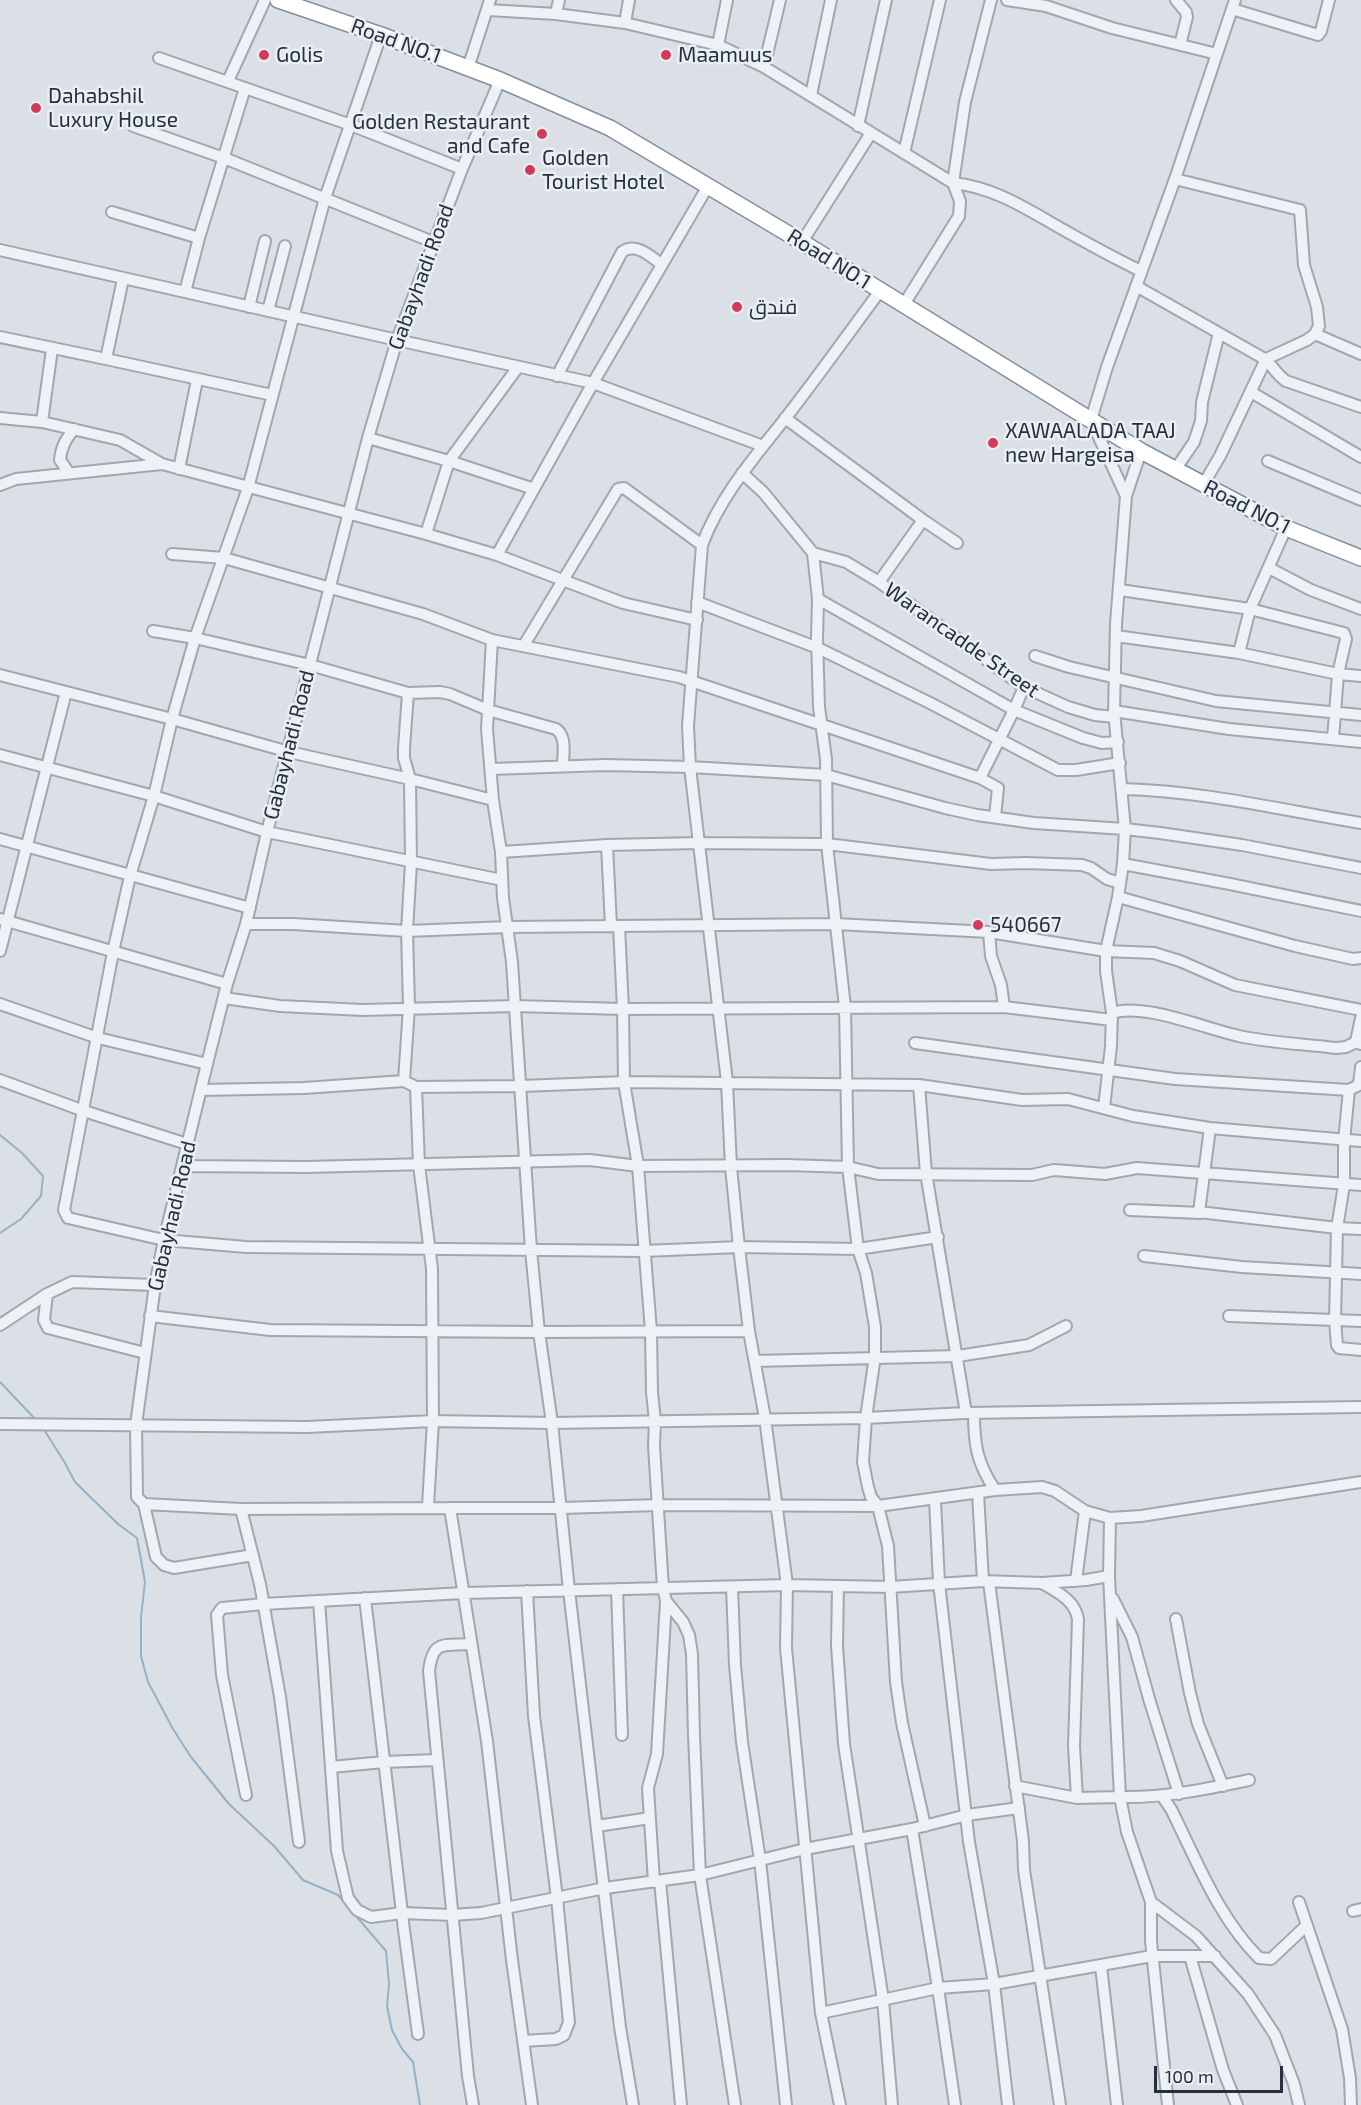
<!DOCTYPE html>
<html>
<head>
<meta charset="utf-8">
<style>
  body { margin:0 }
  #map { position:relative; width:1361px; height:2105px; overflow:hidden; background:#dbe0e6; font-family:"Exo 2",sans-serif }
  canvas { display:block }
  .scale { position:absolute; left:1154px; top:2066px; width:129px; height:27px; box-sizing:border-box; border:3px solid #252f3d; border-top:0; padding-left:8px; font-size:18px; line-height:21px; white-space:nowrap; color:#252f3d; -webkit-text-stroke:4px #eaeff4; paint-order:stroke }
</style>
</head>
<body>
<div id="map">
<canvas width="1361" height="2105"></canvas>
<div class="scale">100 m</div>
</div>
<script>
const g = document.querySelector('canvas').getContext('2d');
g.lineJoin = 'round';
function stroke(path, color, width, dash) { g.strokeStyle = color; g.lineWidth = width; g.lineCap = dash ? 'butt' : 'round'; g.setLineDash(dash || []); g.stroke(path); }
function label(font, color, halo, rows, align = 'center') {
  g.font = font + ' "Exo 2",Cairo,sans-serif'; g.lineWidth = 5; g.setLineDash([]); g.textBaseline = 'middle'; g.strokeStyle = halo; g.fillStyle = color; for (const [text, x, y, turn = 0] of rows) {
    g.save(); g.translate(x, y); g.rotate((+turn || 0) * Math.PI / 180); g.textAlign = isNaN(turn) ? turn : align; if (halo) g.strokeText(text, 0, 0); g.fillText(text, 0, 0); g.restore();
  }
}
stroke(new Path2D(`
  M0,1135L22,1153L43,1176L41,1196L21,1219L0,1233
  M0,1382L37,1421
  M43,1428L65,1463L75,1482L118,1524L137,1538L145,1582L141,1617V1656L148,1682L173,1729L191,1757L229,1804L274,1846L303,1880L338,1895L386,1951L389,1984L387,2006L392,2030L402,2049L413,2062L420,2105`), '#94b1c8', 2);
const minor = new Path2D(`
  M1007,0L1046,6L1112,28L1217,54
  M1176,0L1186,12L1187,17L1180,45
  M1232,9L1318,35L1321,31L1329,0
  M488,10L556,14L625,23L718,45L764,67L953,183C992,187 1022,206 1055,225C1083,241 1112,257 1141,271
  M556,14L559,0
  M625,23L629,0
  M381,35L325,198L248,488L195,638L172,719L154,796L130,876L113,952L64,1210L68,1218L164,1240L246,1247L644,1251L739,1247L858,1249L938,1237
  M718,45L727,0
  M159,58L351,125L462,169
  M764,67L780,0
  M468,68L490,0
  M228,81L265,0
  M811,95L831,0
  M133,126L224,158L433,242
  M858,126L886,0
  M904,153L940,0
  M1175,179L1300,210L1304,265L1317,307L1319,326L1315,334L1307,340L1266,359L1220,456L1203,485
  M112,212L199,238
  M802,242L871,133
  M0,250L397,340L593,383L763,446
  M123,279L106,359L272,395
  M1136,286C1178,310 1221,334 1263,358C1270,361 1275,374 1286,381L1361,407
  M185,292L199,238L245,88
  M903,306L959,216L960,201L953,183L965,102L991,0
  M249,307L265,241
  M268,311L285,246
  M1315,334L1361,354
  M0,337L106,359
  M557,376L622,252C636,242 650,256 661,264
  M1251,392L1361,457
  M0,418L42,422L120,440L162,464L426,534L449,461L518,367
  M785,418L923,520L879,582
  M42,422L52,349
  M368,438L449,461L534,489
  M1268,461L1361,500
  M179,469L197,380
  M1175,470L1194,442L1201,421L1202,402L1219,333
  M69,473L60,460C61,447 66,439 74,429
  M742,473L763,492L813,553L818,599L817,638L819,707L826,759L827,844L845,1007L848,1167L858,1249L866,1273L875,1327V1356L866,1418L863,1462L868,1487L871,1497L878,1506L888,1546L896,1682L902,1723L925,1826
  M0,485L16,479L162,464
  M1126,496L1091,420L1107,367L1175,179L1235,0
  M923,520L957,543
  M426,534L497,555L623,603L697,620
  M813,553L846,562L879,582L1024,687L1068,707L1095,715L1115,717
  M172,554L224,558L423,614L492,640L679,677L980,778L998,788L995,817
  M497,555L593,383L708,186
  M1269,568L1311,590L1361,609
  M1120,590L1250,609L1344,633L1346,639L1338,674L1333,739
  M818,599L1014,710L1083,738L1102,743L1118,742
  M697,602L818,648L930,703L1058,770H1076L1120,763
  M153,631L195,638L310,665L408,693L440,692L450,694L488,710L556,729C567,737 563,753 563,765
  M1116,636L1239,653L1338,674L1361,676
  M492,640L487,729L493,800L501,852L503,898L512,962L531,1250L539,1332L552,1423L569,1590L620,2027L633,2105
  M524,645L618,489L624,488L702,545
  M1239,653L1250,609L1286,528
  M1035,656L1069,667L1216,701L1361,715
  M0,675L172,719L289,752L410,779L493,800
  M1114,711L1229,729L1361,742
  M0,755L154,796L267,832L502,880
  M492,769L605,765L690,767L826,775L945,808L977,815L1034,823L1125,829L1160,833L1242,845L1361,868
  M980,778L1014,710L1024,687
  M1123,789C1203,791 1282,810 1361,823
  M0,839L250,908
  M607,845L611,926
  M501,852L607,845L699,843L827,844L991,864L1026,863L1082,865L1091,868L1107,879L1120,883
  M1123,864L1230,884L1361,911
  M1118,897L1295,946L1353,959L1361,958
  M0,919L227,984
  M246,924H293L407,931L508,927L836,924L989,932L1106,951L1154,953L1180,961L1235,985L1361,1010
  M619,926L623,1009L624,1082L638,1166L651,1331L652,1392L655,1421L654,1446L663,1588L666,1601L683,1622L689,1635L692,1654L694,1735L700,1875L735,2105
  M989,932L991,956L1001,985L1004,1007
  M0,951L66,692
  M224,998L280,1006L363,1010L515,1006L623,1009L1004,1007L1112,1020
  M0,1004L98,1038L207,1064
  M1112,1013C1143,1002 1206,1029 1239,1036C1271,1043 1304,1044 1336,1048L1346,1047L1356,1042L1361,1044
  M1356,1042L1361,1018
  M915,1043L1175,1079L1349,1090L1361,1084
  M0,1080L84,1111L187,1144
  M404,1081L409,1007L407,931L411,863L410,779L404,758V748L408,693
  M1359,1084L1361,1067
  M919,1085L926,1173L966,1413
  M416,1087L419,1165L432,1269L433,1421L428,1506
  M201,1090L304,1088L404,1081L416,1087L521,1086L624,1082L919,1085L1022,1100L1068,1099L1133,1116L1210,1128L1361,1141
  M1349,1090L1344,1141V1185L1337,1228L1335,1321L1337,1345L1339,1348L1361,1350
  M1104,1108L1111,1046L1112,1013L1106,971V951L1118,897L1123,864L1125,829L1114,711L1116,624L1126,496L1141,451
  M1210,1128L1199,1212L1337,1228L1361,1229
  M182,1166L306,1167L590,1160L638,1166L787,1165L848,1167L878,1174L1032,1175L1054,1170L1105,1174L1137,1168L1361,1185
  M1130,1210L1201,1213
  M1144,1256L1242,1267L1361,1274
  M47,1294L44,1320L48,1328L145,1353
  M150,1316L270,1330L539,1332L749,1331
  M1229,1316L1361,1321
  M0,1325L47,1294L72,1282L155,1285
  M755,1361L958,1356L1029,1345L1066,1326
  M974,1413C974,1445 977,1463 995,1490
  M0,1424L307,1427L433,1421L552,1423L866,1418L966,1413L1361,1407
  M978,1493L983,1581
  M935,1500L939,1583L969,1842L994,1984L1008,2105
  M144,1504L156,1557L164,1565L174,1568L253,1555
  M450,1508L241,1509L144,1504L137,1497L136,1425L155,1285L164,1240L207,1064L227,984L246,924L267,832L368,438L397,340L462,169L500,80
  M241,1509L260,1584L280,1697L299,1842
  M1110,1518L1109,1576L1120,1797C1164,1798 1206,1789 1249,1780
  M1076,1581L1085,1511
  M989,1582L1023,1841L1024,1870L1060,2105
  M1042,1583C1057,1592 1075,1600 1078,1619L1074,1746L1077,1798
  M838,1586L837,1646L844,1744L883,2000L892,2105
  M732,1587L735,1665L742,1742L760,1860L786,2105
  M617,1589L622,1735
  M365,1598L404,1930L418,2034
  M1113,1599L1132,1637L1150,1702L1179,1794
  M319,1601L337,1851L348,1898L357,1910L371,1917L402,1913L452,1915L481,1913L605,1888L700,1875L805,1849L912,1829L967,1815L1019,1808
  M1176,1619L1190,1693L1198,1724L1223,1786
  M471,1644C443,1646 433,1639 429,1671L468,2076L473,2105
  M331,1767L384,1762L436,1760
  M1015,1786L1077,1798L1120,1797L1127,1832L1151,1902L1196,1936L1248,1994L1275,2035L1294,2084L1299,2105
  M246,1795L222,1675L217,1615L222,1608L263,1604L464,1593L787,1585L890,1587L983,1581L1042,1583L1086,1580L1109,1576
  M1162,1796L1171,1809C1197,1861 1218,1917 1259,1958L1271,1959L1307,1925
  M597,1826L650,1818
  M912,1829L938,1988L955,2105
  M660,1881L681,2105
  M654,1882L648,1788L657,1754L666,1601
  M1151,1902V1941L1168,2105
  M1299,1902L1342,2029L1350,2078L1351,2105
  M1353,1911L1361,1909
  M1190,1956L1223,2070L1237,2105
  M1101,1966L1117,2105
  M821,2013L938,1988L994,1984L1152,1956H1215
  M523,2041L556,2039L564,2035L569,2022L557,1898L534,1716L527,1591
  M532,2105L512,1960L487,1741L450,1508H562L658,1505L878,1506L995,1490L1042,1487L1055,1491L1085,1511L1110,1518L1141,1516L1361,1482
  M840,2105L821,2013L786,1648L787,1585L765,1418L749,1331L739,1247L731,1167L727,1082L690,767L688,726L702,545C720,497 753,459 784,420C817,378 848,334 880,291`);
const highway = new Path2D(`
  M278,0L381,35L500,80L610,128L802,242L1141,451L1286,528L1361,558`);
stroke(minor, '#a1a7b0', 14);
stroke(highway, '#828f9d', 18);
stroke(minor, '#eef1f5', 10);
stroke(highway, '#fff', 15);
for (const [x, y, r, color] of [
  [264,55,6,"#d23a5a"],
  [666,55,6,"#d23a5a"],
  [36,108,6,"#d23a5a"],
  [542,134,6,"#d23a5a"],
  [530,170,6,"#d23a5a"],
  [737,307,6,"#d23a5a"],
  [993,443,6,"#d23a5a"],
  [978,925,6,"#d23a5a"]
]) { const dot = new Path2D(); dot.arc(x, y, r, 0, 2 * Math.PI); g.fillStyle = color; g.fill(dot); stroke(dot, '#eaeff4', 2); }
label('21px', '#252f3d', '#eaeff4', [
  ["Road NO.1",396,41,20],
  ["Road NO.1",829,259,32],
  ["Gabayhadi Road",421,277,-70],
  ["Road NO.1",1247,507,27],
  ["Warancadde Street",962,640,35],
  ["Gabayhadi Road",289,745,-76],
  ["Gabayhadi Road",172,1216,-77]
]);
label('21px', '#252f3d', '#eaeff4', [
  ["Golis",276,55],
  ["Maamuus",678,55],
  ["Dahabshil",48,96],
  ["Luxury House",48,120],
  ["Golden Restaurant",530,122,"right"],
  ["and Cafe",530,146,"right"],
  ["Golden",542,158],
  ["Tourist Hotel",542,182],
  ["فندق",749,307],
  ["XAWAALADA TAAJ",1005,431],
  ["new Hargeisa",1005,455],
  ["540667",990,925]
], 'left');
</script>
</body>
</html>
